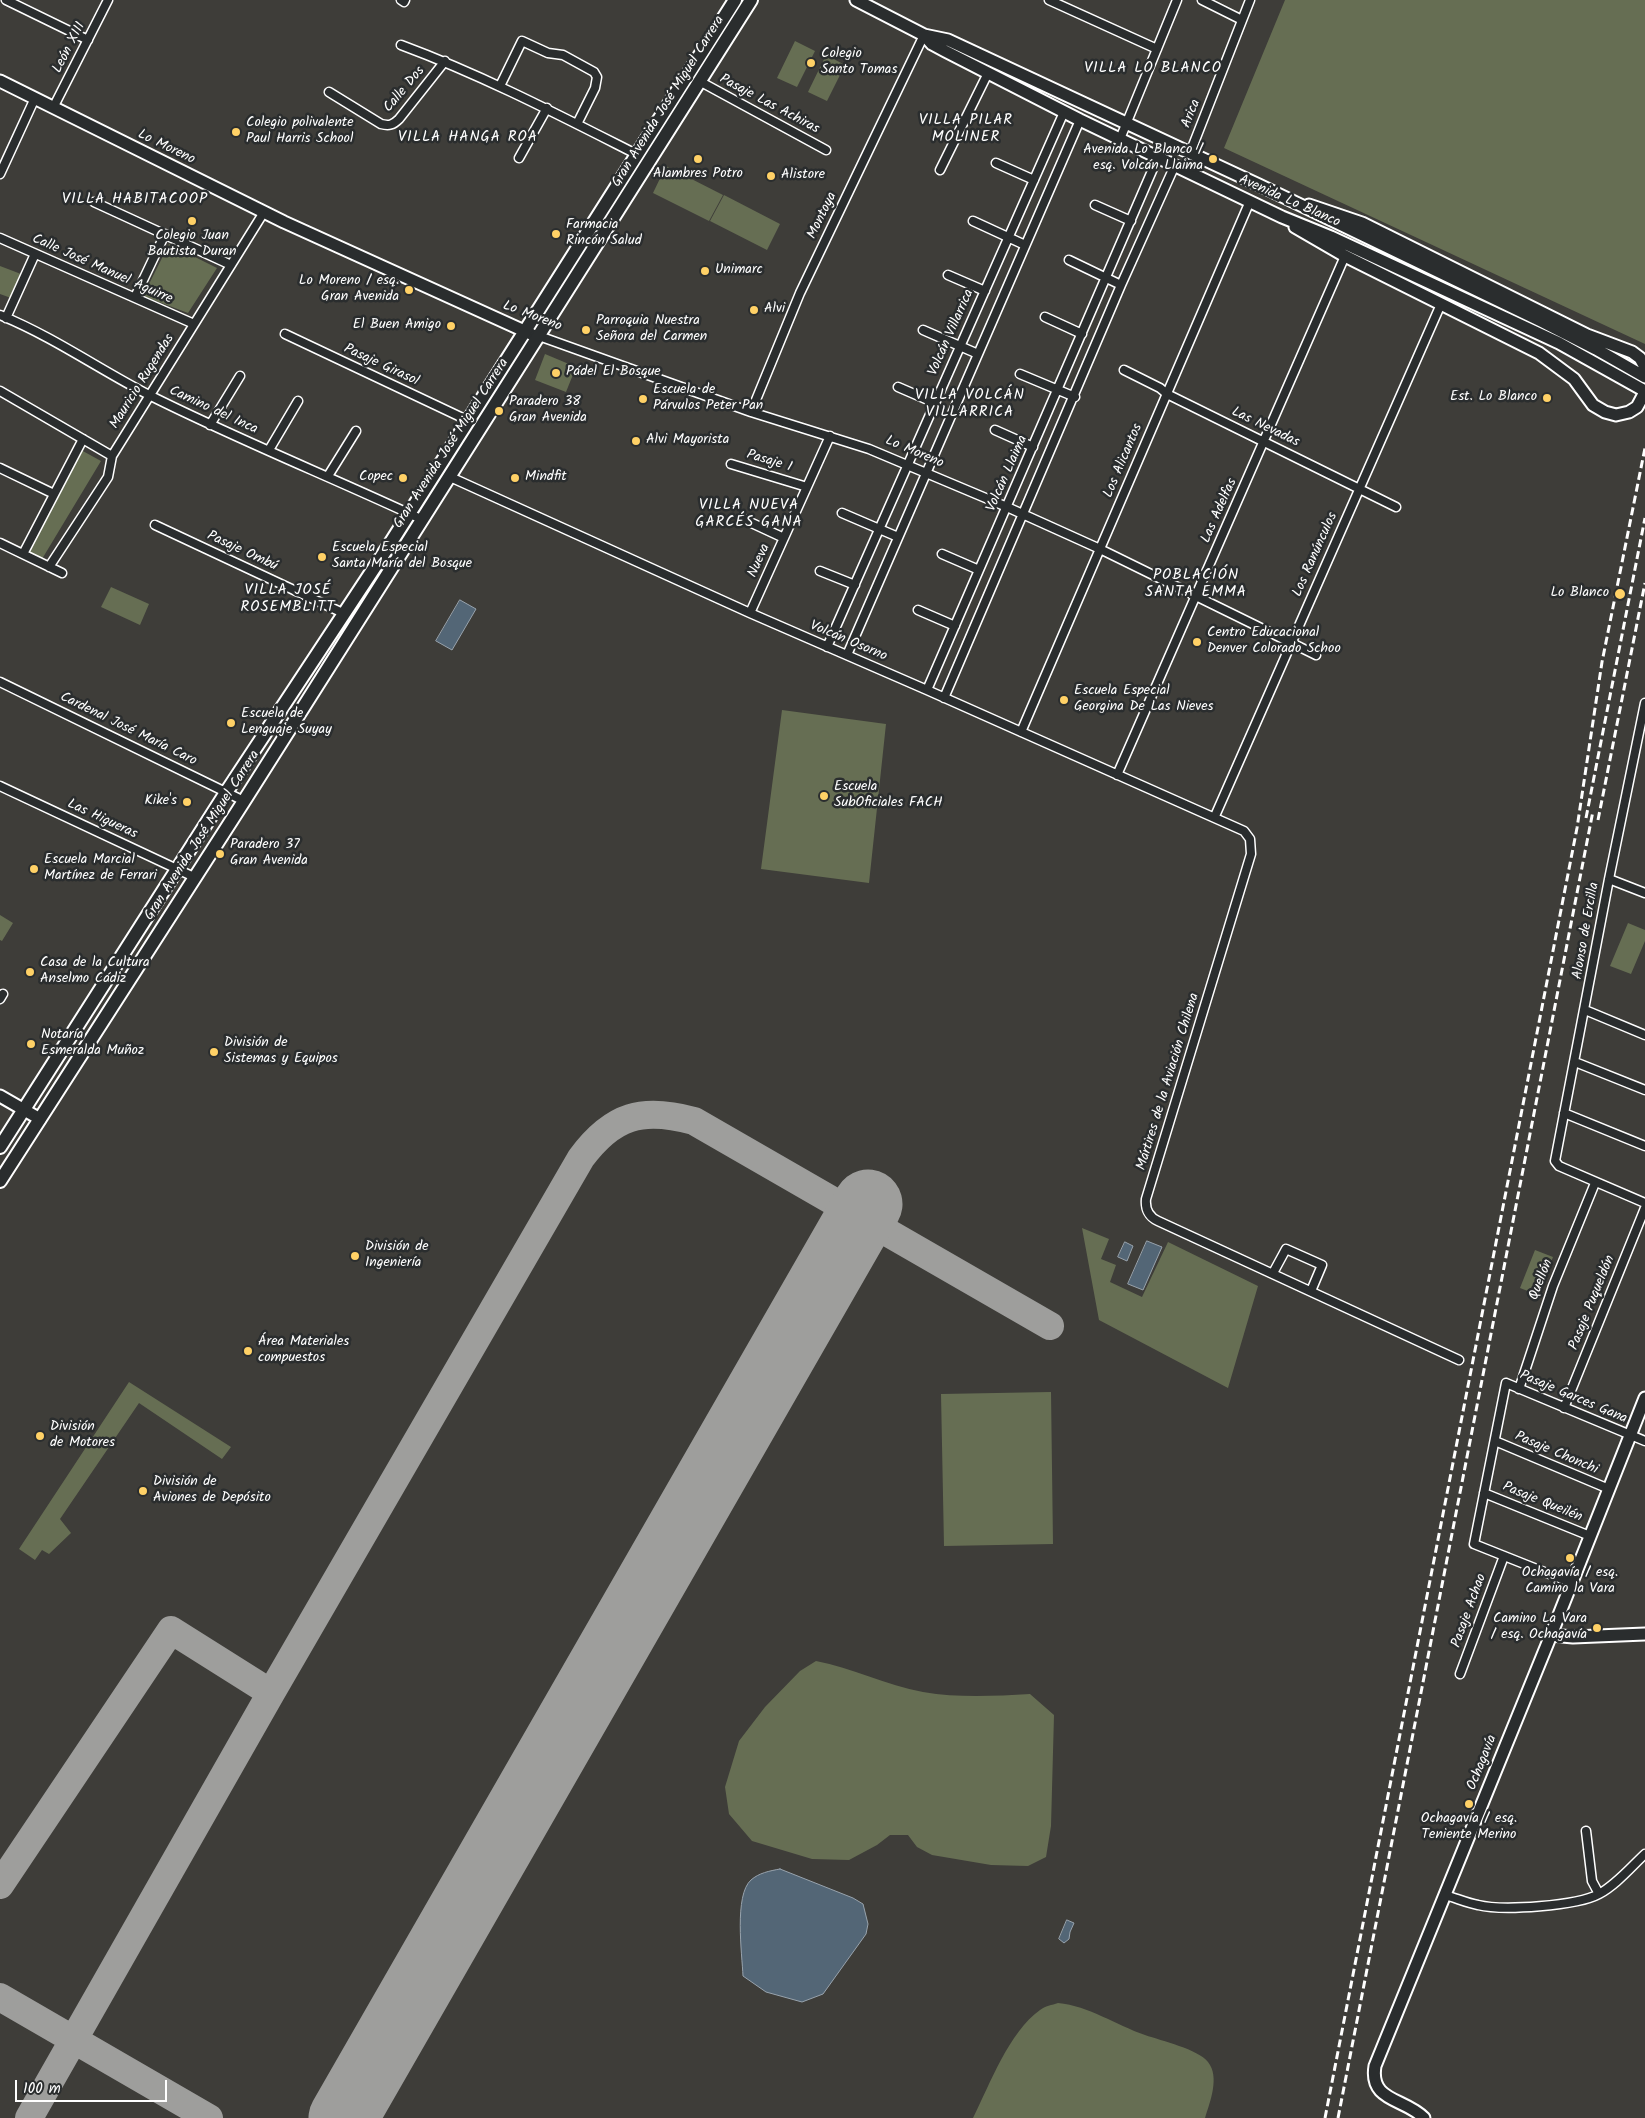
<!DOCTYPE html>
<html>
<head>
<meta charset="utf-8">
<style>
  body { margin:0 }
  #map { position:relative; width:1645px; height:2118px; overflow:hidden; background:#3e3d39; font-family:Kalam,sans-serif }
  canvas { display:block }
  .scale { position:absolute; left:15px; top:2080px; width:152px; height:22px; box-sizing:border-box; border:2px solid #fff; border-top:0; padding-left:6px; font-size:15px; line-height:18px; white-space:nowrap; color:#fff; -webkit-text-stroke:4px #2a2d2e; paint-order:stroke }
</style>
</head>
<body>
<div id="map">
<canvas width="1645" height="2118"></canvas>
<div class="scale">100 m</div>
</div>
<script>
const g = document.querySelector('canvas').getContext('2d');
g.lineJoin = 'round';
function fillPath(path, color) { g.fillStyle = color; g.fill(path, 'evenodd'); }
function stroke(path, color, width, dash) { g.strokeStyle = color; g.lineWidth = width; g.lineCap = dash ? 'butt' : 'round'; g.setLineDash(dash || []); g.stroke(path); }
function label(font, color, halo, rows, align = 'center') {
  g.font = font + ' Kalam,sans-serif'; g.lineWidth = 5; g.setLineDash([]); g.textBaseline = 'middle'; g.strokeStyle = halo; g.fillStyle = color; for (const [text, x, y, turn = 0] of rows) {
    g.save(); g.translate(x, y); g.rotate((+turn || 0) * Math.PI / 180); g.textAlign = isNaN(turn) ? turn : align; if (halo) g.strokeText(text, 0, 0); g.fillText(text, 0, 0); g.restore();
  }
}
fillPath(new Path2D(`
  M1285,0H1645V344L1224,148Z
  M795,41L815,51L797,87L777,78Z
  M826,55L845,65L827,101L808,92Z
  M666,166L723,195L709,221L653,193Z
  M724,195L780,224L767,250L710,221Z
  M169,244L217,268L188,313L143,296Z
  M0,266L21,274L11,298L0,294Z
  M545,354L576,367L566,392L535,380Z
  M81,450L101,461L42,559L29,552Z
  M111,587L149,604L140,625L101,607Z
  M782,710L886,724L869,883L761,869Z
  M0,915L13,923L2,941L0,940Z
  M1628,923L1645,930V941L1631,974L1610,966Z
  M1082,1228L1109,1239L1101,1259L1116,1265L1110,1282L1142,1297L1168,1242L1258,1286L1228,1388L1099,1320Z
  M1535,1250L1553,1257L1538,1295L1520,1288Z
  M129,1382L231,1447L222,1459L139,1403L60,1519L71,1533L49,1554L42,1550L35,1560L19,1549Z
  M1051,1392L1053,1544L944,1546L941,1394Z
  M816,1661C852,1668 886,1685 923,1692C958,1698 994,1696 1030,1694L1054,1715L1051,1826L1046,1857L1028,1866L991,1865L932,1855L917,1847L908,1835H890L877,1845L849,1860L812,1859L752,1841L729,1814L725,1787L739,1741L765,1707L800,1671Z
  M1058,2003C1089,2006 1116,2025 1145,2035C1162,2041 1198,2049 1208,2062C1220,2077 1210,2102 1205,2118H973C990,2084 1009,2032 1040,2010C1045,2006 1052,2005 1058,2003Z`), '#666e53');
const water = new Path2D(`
  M460,600L476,609L452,650L436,641Z
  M1147,1241L1162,1247L1143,1290L1128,1284Z
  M1125,1242L1133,1246L1127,1261L1118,1257Z
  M780,1869L853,1898L863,1904L868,1924L866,1934L823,1994L802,2002L766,1992L743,1976C742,1954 734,1895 751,1880C759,1873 769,1871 780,1869Z
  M1067,1920L1074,1923L1070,1932L1069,1939L1064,1943L1059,1939Z`);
fillPath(water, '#536676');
stroke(water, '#98a3ad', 1);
stroke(new Path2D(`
  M0,1885L171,1630L271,1693
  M0,1997L209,2118
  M29,2118L271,1693L581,1158C613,1115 642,1107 694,1121L1050,1326`), '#9e9e9c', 28);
stroke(new Path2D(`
  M343,2118L868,1204`), '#9e9e9c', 69);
const street = new Path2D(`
  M6,0L88,40
  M401,0L404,2L405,0
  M1049,0L1157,49
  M1202,0L1242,20
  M401,45C482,75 559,115 636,154
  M701,82L826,150
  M500,86L522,41L548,53L563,55L594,72L597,77L595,88L577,124
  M329,92L381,124C389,126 393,125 399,119L445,61
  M53,108L108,0
  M1120,139L1177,0
  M1190,153L1250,0
  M519,158L547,108
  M996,163L1034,180
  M940,170L988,73
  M0,174L35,98
  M94,202L231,265
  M1095,205L1131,221
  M973,221L1025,245
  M0,238L194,324
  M1069,260L1121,285
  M948,275L985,291
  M135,297L165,234
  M0,315C54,337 100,370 151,396C239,440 331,477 421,519
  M1045,317L1082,334
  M6,318L35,254
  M923,330L978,354
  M285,334L467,420
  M539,336L751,412L869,449L1007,507L1100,549L1316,655
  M1124,370L1160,388L1167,394L1396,507
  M1020,374L1075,397
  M898,387L935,403
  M0,391L112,456
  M751,412L800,293L924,35
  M210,425L240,376
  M995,430L1033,447
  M269,450L298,401
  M731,464L807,487
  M0,468L54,494
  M328,476L356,431
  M448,476L750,613L927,690L1244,831L1250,839L1251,854L1146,1199C1145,1209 1149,1217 1158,1221L1459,1360
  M842,513L898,537
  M741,518L784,538
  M155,525L345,614
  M0,543L62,573
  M23,554L83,439
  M942,554L979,570
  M49,567L108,477L112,456L264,212
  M820,571L855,585
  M918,610L955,626
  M750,613L830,436
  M827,647L1064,112
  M847,655L1080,120
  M0,682L244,801
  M927,690L1158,157
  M944,698L1121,285L1175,165
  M1645,703L1609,879L1555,1161L1559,1166L1645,1203
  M1021,732L1250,201
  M1117,775L1345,256
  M0,786L194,877
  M1215,816L1441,304
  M1609,879L1645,893
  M0,999L3,994
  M1585,1010L1645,1035
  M1575,1062L1645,1090
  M1564,1113L1645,1146
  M1273,1273L1286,1249L1322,1265L1311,1291
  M1519,1389L1553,1286L1595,1183
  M1564,1408L1645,1208
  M1495,1441L1609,1489
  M1484,1493L1590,1536
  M1572,1583L1474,1544L1506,1383L1645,1441
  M1460,1674L1504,1556
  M1586,1831L1592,1881L1599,1894
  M1445,1895C1456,1898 1467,1903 1478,1905C1503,1911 1577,1906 1599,1894C1616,1885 1631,1867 1645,1854`);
const secondary = new Path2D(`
  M856,0L924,35L932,44L945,51L1080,120L1282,217L1331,237L1559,343L1645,391
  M924,35L948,40L1259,185L1541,321L1596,349L1645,377
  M0,81L284,222L531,334
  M1309,205L1362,223L1587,335L1632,352L1640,358L1645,367
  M1295,227L1345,256L1539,353L1574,379L1593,405L1605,412L1616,415L1629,412L1637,407L1645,392
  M0,1096L40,1119
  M1551,1635L1573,1637L1645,1634
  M1424,2118C1405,2098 1369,2102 1375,2066L1551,1635L1645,1398`);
const primary = new Path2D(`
  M0,1147L227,791L388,547L735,0
  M0,1181L244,801L751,0`);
stroke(street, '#fff', 11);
stroke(secondary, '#fff', 15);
stroke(primary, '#fff', 16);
stroke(street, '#2a2d2e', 8);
stroke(secondary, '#2a2d2e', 11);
stroke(primary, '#2a2d2e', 12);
stroke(new Path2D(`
  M1586,818L1645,518
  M1598,820L1645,583
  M1325,2118L1577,828L1602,662L1645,448
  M1338,2118L1593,811`), '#fff', 3, [8, 4]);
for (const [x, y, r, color] of [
  [811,63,5,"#ffd166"],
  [236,132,5,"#ffd166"],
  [698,159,5,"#ffd166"],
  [1213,159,5,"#ffd166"],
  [771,176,5,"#ffd166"],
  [192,221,5,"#ffd166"],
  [556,234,5,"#ffd166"],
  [705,271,5,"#ffd166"],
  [409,290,5,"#ffd166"],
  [754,310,5,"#ffd166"],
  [451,326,5,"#ffd166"],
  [586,330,5,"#ffd166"],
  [556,373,5,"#ffd166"],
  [1547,398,5,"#ffd166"],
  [643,399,5,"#ffd166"],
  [499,411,5,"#ffd166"],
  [636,441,5,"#ffd166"],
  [403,478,5,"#ffd166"],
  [515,478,5,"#ffd166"],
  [322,557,5,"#ffd166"],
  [1620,594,6,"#ffd166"],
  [1197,642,5,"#ffd166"],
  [1064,700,5,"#ffd166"],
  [231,723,5,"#ffd166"],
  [824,796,5,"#ffd166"],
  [187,802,5,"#ffd166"],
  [220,854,5,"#ffd166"],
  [34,869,5,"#ffd166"],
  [30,972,5,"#ffd166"],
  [31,1044,5,"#ffd166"],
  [214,1052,5,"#ffd166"],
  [355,1256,5,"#ffd166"],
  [248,1351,5,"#ffd166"],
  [40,1436,5,"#ffd166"],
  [143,1491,5,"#ffd166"],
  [1570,1558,5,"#ffd166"],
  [1597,1628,5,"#ffd166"],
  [1469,1804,5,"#ffd166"]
]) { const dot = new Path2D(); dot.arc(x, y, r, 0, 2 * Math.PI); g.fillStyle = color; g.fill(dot); stroke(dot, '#2a2d2e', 2); }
label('14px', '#fff', '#2a2d2e', [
  ["León XIII",70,48,-63],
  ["Calle Dos",405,90,-50],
  ["Gran Avenida José Miguel Carrera",669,102,-58],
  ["Pasaje Las Achiras",769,105,28],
  ["Arica",1192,114,-68],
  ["Lo Moreno",166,148,26],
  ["Avenida Lo Blanco",1289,202,24],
  ["Montoya",823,216,-64],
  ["Calle José Manuel Aguirre",102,270,24],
  ["Lo Moreno",532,317,21],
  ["Volcán Villarrica",952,333,-66],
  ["Pasaje Girasol",381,366,25],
  ["Mauricio Rugendas",143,382,-58],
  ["Camino del Inca",213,411,25],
  ["Las Nevadas",1265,428,26],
  ["Gran Avenida José Miguel Carrera",452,444,-57],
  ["Lo Moreno",914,453,23],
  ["Los Alicantos",1124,461,-67],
  ["Pasaje 1",769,462,17],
  ["Volcán Llaima",1008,474,-66],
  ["Las Adelfas",1220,511,-66],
  ["Pasaje Ombú",242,552,25],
  ["Los Ranúnculos",1316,555,-66],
  ["Nueva",760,561,-66],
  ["Volcán Osorno",848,642,23],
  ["Cardenal José María Caro",128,730,26],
  ["Las Higueras",102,820,25],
  ["Gran Avenida José Miguel Carrera",203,836,-57],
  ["Alonso de Ercilla",1587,931,-80],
  ["Mártires de la Aviación Chilena",1169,1082,-73],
  ["Quellón",1542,1280,-69],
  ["Pasaje Puqueldón",1593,1303,-68],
  ["Pasaje Garces Gana",1573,1398,23],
  ["Pasaje Chonchi",1556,1454,23],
  ["Pasaje Queilén",1542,1503,22],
  ["Pasaje Achao",1470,1611,-70],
  ["Ochagavía",1483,1763,-68]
]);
label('14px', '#fff', '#2a2d2e', [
  ["Colegio",821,55],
  ["Santo Tomas",821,71],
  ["Colegio polivalente",246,124],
  ["Paul Harris School",246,140],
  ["Avenida Lo Blanco /",1203,151,"right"],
  ["esq. Volcán Llaima",1203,167,"right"],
  ["Alambres Potro",698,175,"center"],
  ["Alistore",781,176],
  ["Farmacia",566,226],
  ["Rincón Salud",566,242],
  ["Colegio Juan",192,237,"center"],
  ["Bautista Duran",192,253,"center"],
  ["Unimarc",715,271],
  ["Lo Moreno / esq.",399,282,"right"],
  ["Gran Avenida",399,298,"right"],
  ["Alvi",764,310],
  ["Parroquia Nuestra",596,322],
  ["Señora del Carmen",596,338],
  ["El Buen Amigo",441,326,"right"],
  ["Pádel El Bosque",566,373],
  ["Escuela de",653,391],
  ["Párvulos Peter Pan",653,407],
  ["Est. Lo Blanco",1537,398,"right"],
  ["Paradero 38",509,403],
  ["Gran Avenida",509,419],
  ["Alvi Mayorista",646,441],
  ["Copec",393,478,"right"],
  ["Mindfit",525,478],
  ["Escuela Especial",332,549],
  ["Santa María del Bosque",332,565],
  ["Lo Blanco",1609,594,"right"],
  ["Centro Educacional",1207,634],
  ["Denver Colorado Schoo",1207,650],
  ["Escuela Especial",1074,692],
  ["Georgina De Las Nieves",1074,708],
  ["Escuela de",241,715],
  ["Lenguaje Suyay",241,731],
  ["Escuela",834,788],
  ["SubOficiales FACH",834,804],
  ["Kike's",177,802,"right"],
  ["Paradero 37",230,846],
  ["Gran Avenida",230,862],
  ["Escuela Marcial",44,861],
  ["Martínez de Ferrari",44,877],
  ["Casa de la Cultura",40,964],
  ["Anselmo Cádiz",40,980],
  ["Notaría",41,1036],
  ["Esmeralda Muñoz",41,1052],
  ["División de",224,1044],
  ["Sistemas y Equipos",224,1060],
  ["División de",365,1248],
  ["Ingeniería",365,1264],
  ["Área Materiales",258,1343],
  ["compuestos",258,1359],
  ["División",50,1428],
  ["de Motores",50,1444],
  ["División de",153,1483],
  ["Aviones de Depósito",153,1499],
  ["Ochagavía / esq.",1570,1574,"center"],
  ["Camino la Vara",1570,1590,"center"],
  ["Camino La Vara",1587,1620,"right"],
  ["/ esq. Ochagavía",1587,1636,"right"],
  ["Ochagavía / esq.",1469,1820,"center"],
  ["Teniente Merino",1469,1836,"center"]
], 'left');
g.letterSpacing = '1px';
label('15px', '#fff', '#2a2d2e', [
  ["VILLA LO BLANCO",1153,69],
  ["VILLA PILAR",966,121],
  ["MOLINER",966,138],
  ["VILLA HANGA ROA",468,138],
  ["VILLA HABITACOOP",135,200],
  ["VILLA VOLCÁN",970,396],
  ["VILLARRICA",970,413],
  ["VILLA NUEVA",749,506],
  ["GARCÉS GANA",749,523],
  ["POBLACIÓN",1196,576],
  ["SANTA EMMA",1196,593],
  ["VILLA JOSÉ",288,591],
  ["ROSEMBLITT",288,608]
]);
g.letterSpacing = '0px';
</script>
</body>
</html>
